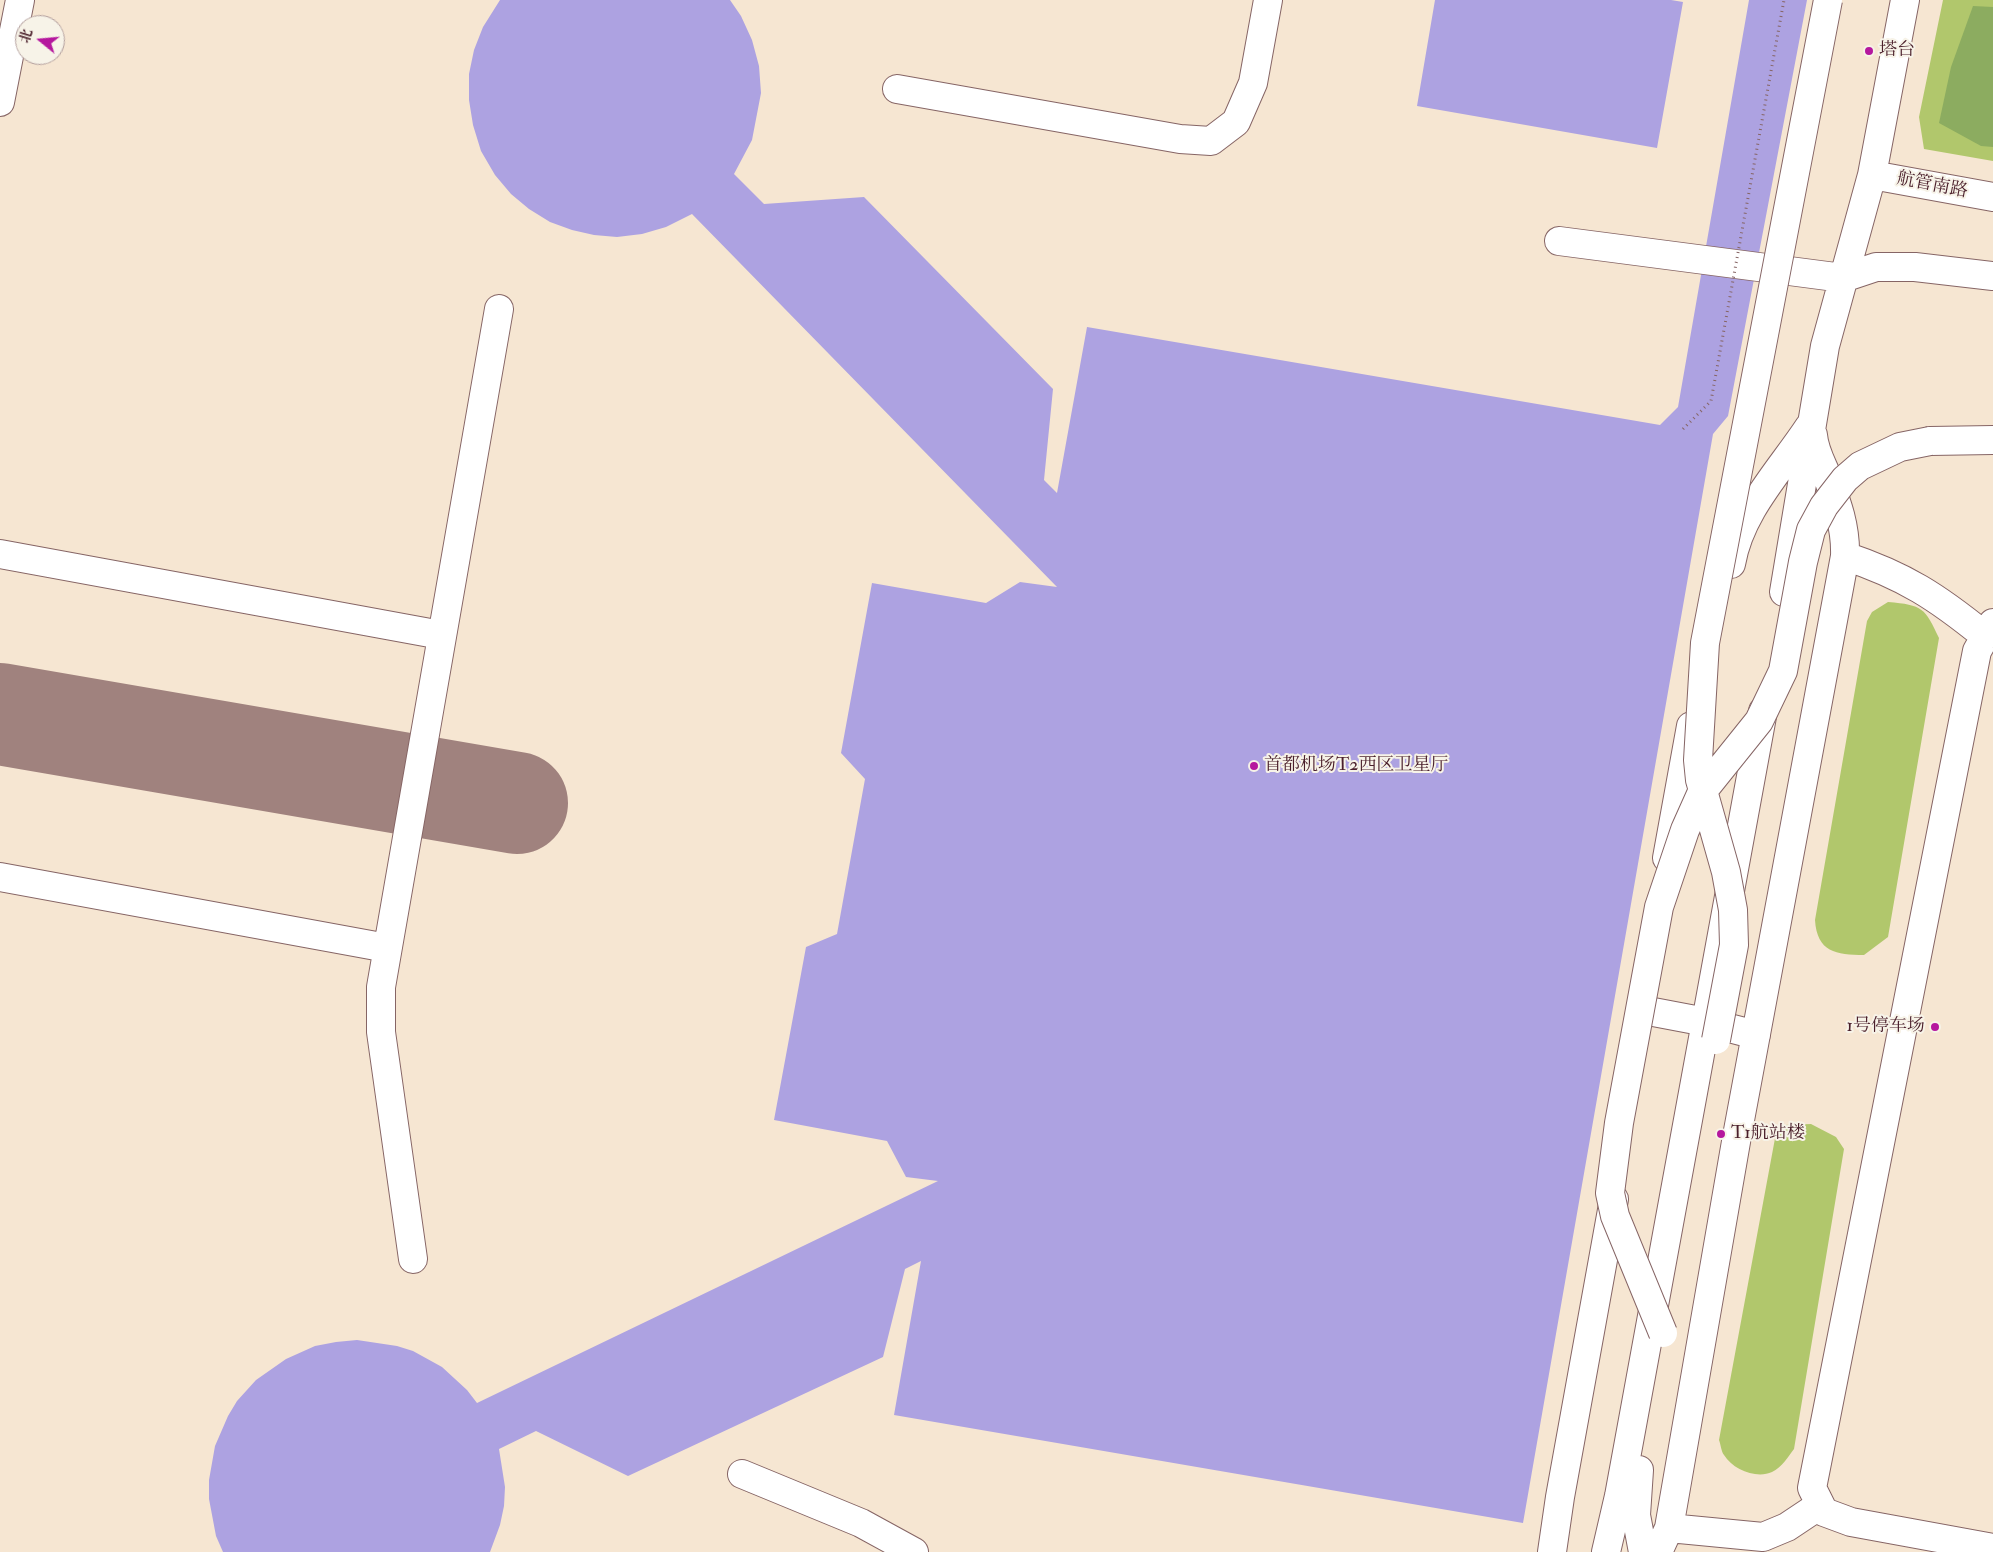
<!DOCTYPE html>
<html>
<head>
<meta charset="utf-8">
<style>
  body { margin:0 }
  #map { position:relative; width:1993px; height:1552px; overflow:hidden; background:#f6e6d2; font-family:"IM FELL Double Pica","Noto Serif SC",serif }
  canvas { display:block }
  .north { position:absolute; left:15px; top:15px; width:50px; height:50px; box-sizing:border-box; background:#f7f3e8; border:1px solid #b29e9c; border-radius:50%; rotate:287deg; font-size:14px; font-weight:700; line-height:20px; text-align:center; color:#4a1f2b }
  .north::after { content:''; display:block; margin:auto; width:18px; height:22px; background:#b5179e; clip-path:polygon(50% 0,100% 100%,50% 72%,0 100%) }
</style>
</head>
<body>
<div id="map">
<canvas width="1993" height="1552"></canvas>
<div class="north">北</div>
</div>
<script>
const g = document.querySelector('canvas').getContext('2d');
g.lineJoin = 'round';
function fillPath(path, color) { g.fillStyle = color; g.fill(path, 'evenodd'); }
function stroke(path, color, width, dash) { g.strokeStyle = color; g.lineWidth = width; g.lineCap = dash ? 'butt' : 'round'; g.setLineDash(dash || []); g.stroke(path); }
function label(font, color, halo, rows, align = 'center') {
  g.font = font + ' "IM FELL Double Pica","Noto Serif SC",serif'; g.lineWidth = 4; g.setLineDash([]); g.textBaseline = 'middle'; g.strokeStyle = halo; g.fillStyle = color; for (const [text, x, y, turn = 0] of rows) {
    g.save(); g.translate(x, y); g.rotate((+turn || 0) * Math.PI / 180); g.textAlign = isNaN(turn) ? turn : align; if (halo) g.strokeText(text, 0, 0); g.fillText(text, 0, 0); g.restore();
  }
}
fillPath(new Path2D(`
  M1943,0H1993V161L1924,149L1919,117Z
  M1888,602C1923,605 1925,608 1939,638L1888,937L1864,955C1836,955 1817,952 1815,920L1867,621L1872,612Z
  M1811,1124L1836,1137L1844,1149L1794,1449C1788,1457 1782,1467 1772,1472C1757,1479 1733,1470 1724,1455C1721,1451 1721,1445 1719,1440L1776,1133L1784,1125Z`), '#b1c76c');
fillPath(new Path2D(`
  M1973,6L1993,7V147L1981,146L1939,123L1951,67Z`), '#8cac60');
stroke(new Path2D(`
  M0,714L517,803`), '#a0827e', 102);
fillPath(new Path2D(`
  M500,0H730L741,16L752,40L759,66L761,93L752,140L734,174L764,204L864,197L1053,389L1044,480L1057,493L1087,327L1660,425L1678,407L1749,0H1807L1728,416L1713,434L1523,1523L894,1415L921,1261L905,1269L883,1357L628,1476L536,1431L499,1449L505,1487L504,1506L500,1525L490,1552H223L216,1536L209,1499V1480L215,1446L228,1416L237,1401L256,1380L286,1359L315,1346L336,1342L357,1340L397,1346L413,1351L442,1367L467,1390L477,1403L938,1181L906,1177L887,1141L774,1120L806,947L837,934L865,779L841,753L872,583L986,603L1020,582L1057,587L692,214L666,227L642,234L617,237L594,235L572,230L550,222L529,209L511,194L495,175L481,151L473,125L469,100V74L474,50L483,27Z
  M1435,0H1671L1683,2L1657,148L1417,106Z`), '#ada2e1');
const minor = new Path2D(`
  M897,89L1180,139L1211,141L1236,122L1253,83L1268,0
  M0,102L20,0
  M1872,175L1993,197
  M1559,241L1843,278L1876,267H1915L1993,276
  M1930,441L1993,440
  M0,554L441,635
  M1845,556C1905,576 1937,597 1985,636
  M1731,564C1740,511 1780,471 1809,427
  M1784,592L1825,346L1872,175L1905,0
  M1993,623L1977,651L1812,1488L1824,1512L1851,1522L1993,1548
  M1667,858L1691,726
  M0,877L387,948
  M1648,1011L1706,1022L1756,1035
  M413,1259L381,1032V987L499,309
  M1639,1470L1636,1515L1643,1552
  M742,1474L861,1523L914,1552
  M1669,1528L1763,1537L1787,1527L1820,1505
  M1552,1552L1560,1497L1614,1199
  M1606,1552L1619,1496L1763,711
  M1658,1552L1669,1528L1737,1136L1845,556C1846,527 1837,503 1827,476C1821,462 1814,450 1813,435`);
stroke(minor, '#866565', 30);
stroke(minor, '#fff', 28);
const minorBridge = new Path2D(`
  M1716,1040L1734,945L1733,910L1726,872L1700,780L1698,760L1705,643L1828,0
  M1663,1333L1615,1216L1610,1193L1619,1123L1659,907L1685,830L1702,792L1759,721L1783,671L1803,562L1811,530L1824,506L1845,479L1860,466L1900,447L1930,441`);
stroke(minorBridge, '#866565', 30, []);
stroke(new Path2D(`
  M1683,429L1711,401L1784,0`), '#866565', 3, [1, 4]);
stroke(minorBridge, '#fff', 28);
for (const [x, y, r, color] of [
  [1869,51,5,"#b5179e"],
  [1254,766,5,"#b5179e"],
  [1935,1027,5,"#b5179e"],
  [1721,1134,5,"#b5179e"]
]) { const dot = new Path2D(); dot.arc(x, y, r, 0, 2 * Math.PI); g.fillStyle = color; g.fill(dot); stroke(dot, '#f7f3e8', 2); }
label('18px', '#4a1f2b', '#f7f3e8', [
  ["塔台",1879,51],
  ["首都机场T2西区卫星厅",1264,766],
  ["1号停车场",1925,1027,"right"],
  ["T1航站楼",1731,1134]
], 'left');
label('18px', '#4a1f2b', '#f7f3e8', [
  ["航管南路",1932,186,11]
]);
</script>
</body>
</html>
